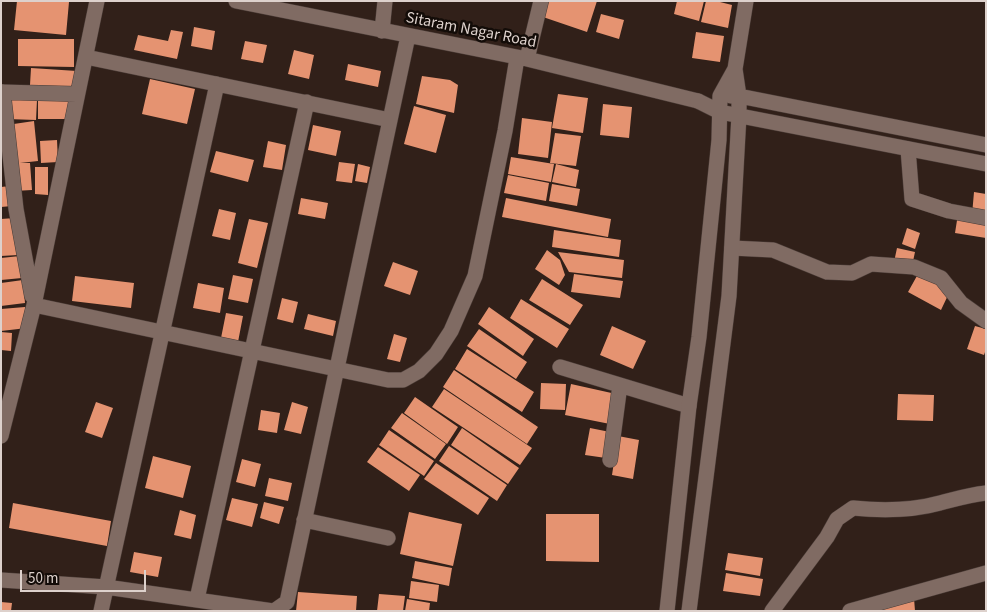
<!DOCTYPE html>
<html>
<head>
<meta charset="utf-8">
<style>
  body { margin:0 }
  #map { position:relative; width:987px; height:612px; overflow:hidden; background:#312019; font-family:"Source Sans 3",sans-serif }
  canvas { display:block }
  .frame { position:absolute; inset:0; border:2px solid #ddd1cc; pointer-events:none }
  .scale { position:absolute; left:20px; top:570px; width:126px; height:22px; box-sizing:border-box; border:2px solid #ddd1cc; border-top:0; padding-left:6px; font-size:15px; line-height:18px; white-space:nowrap; color:#ddd1cc; -webkit-text-stroke:4px #130c08; paint-order:stroke }
</style>
</head>
<body>
<div id="map">
<canvas width="987" height="612"></canvas>
<div class="frame"></div>
<div class="scale">50 m</div>
</div>
<script>
const g = document.querySelector('canvas').getContext('2d');
g.lineJoin = 'round';
function fillPath(path, color) { g.fillStyle = color; g.fill(path, 'evenodd'); }
function stroke(path, color, width, dash) { g.strokeStyle = color; g.lineWidth = width; g.lineCap = dash ? 'butt' : 'round'; g.setLineDash(dash || []); g.stroke(path); }
function label(font, color, halo, rows, align = 'center') {
  g.font = font + ' "Source Sans 3",sans-serif'; g.lineWidth = 5; g.setLineDash([]); g.textBaseline = 'middle'; g.strokeStyle = halo; g.fillStyle = color; for (const [text, x, y, turn = 0] of rows) {
    g.save(); g.translate(x, y); g.rotate((+turn || 0) * Math.PI / 180); g.textAlign = isNaN(turn) ? turn : align; if (halo) g.strokeText(text, 0, 0); g.fillText(text, 0, 0); g.restore();
  }
}
fillPath(new Path2D(`
  M17,1L69,2L66,35L14,30Z
  M548,1H597L587,32L543,17Z
  M677,1H704L699,21L674,14Z
  M706,1H716L732,5L728,28L701,22Z
  M601,14L624,20L619,39L596,32Z
  M194,27L215,31L212,50L191,46Z
  M171,30L183,32L177,59L134,50L138,35L168,41Z
  M696,32L724,36L720,62L692,58Z
  M18,39H74V67L18,66Z
  M245,41L267,45L263,63L241,59Z
  M294,50L314,55L309,79L288,74Z
  M348,64L381,71L378,87L345,80Z
  M31,68L77,71L76,88L30,85Z
  M422,76L450,80L458,85L454,113L416,104Z
  M150,79L195,89L187,124L142,114Z
  M558,94L588,98L583,133L552,128Z
  M8,99L37,100L36,120L7,119Z
  M38,100H70V119H38Z
  M603,104L632,107L629,138L600,135Z
  M414,106L446,115L436,153L404,144Z
  M522,118L552,122L548,158L518,154Z
  M34,121L38,161L20,163H30L32,190L14,191L7,125Z
  M313,125L341,131L336,156L308,150Z
  M555,133L581,136L576,166L550,163Z
  M57,140L58,162L41,163L40,141Z
  M268,141L286,145L282,170L263,167Z
  M216,151L254,160L248,182L210,172Z
  M511,157L554,164L551,182L508,174Z
  M339,162L355,164L352,183L336,181Z
  M358,164L370,167L367,183L355,181Z
  M556,164L579,170L576,187L552,182Z
  M35,167H48V195L35,194Z
  M508,175L549,183L546,201L504,193Z
  M552,184L580,189L577,206L549,201Z
  M10,186L12,206L1,207V187Z
  M974,192L986,194L985,217L972,215Z
  M301,198L328,203L325,219L298,214Z
  M506,198L611,219L608,237L502,217Z
  M219,209L236,213L230,240L212,236Z
  M958,214L986,219V238L955,233Z
  M15,218L18,255L1,256V219Z
  M249,219L268,223L257,268L238,263Z
  M907,228L920,233L915,249L902,244Z
  M554,230L621,240L619,257L552,247Z
  M897,248L915,252L912,266L894,262Z
  M547,250L560,260L565,275L559,285L535,269Z
  M558,252L624,260L622,278L569,272Z
  M20,256L22,278L1,280V258Z
  M393,262L418,271L410,295L384,286Z
  M574,274L623,281L620,298L571,292Z
  M918,274L950,291L941,310L908,292Z
  M233,275L253,279L248,303L228,299Z
  M75,276L134,283L131,308L72,301Z
  M542,279L583,305L570,325L529,300Z
  M23,280L25,303L1,306V283Z
  M198,283L224,288L220,313L193,308Z
  M282,298L298,302L293,323L277,319Z
  M521,299L569,329L557,348L510,318Z
  M25,307L27,328L1,331V309Z
  M489,307L534,339L523,356L478,324Z
  M226,313L243,316L238,342L221,338Z
  M308,314L336,321L333,336L304,329Z
  M612,326L646,341L633,369L600,355Z
  M975,326L986,329V349L984,355L967,349Z
  M479,329L527,362L516,379L467,346Z
  M1,332L12,333L11,351L1,350Z
  M394,334L407,338L400,362L387,359Z
  M467,349L534,392L522,412L455,369Z
  M454,370L538,427L527,444L443,387Z
  M541,383L566,384L565,410L540,409Z
  M571,384L616,394L610,424L565,415Z
  M444,389L532,448L520,465L432,407Z
  M898,394L934,395L933,421L897,420Z
  M415,397L458,427L447,444L404,413Z
  M96,402L113,408L102,438L85,432Z
  M292,402L308,407L301,434L284,430Z
  M261,410L280,413L277,433L258,430Z
  M402,413L446,444L435,459L391,428Z
  M462,428L519,468L508,484L451,445Z
  M590,428L610,432L606,458L585,455Z
  M389,430L434,461L424,476L379,445Z
  M618,436L639,440L633,479L612,475Z
  M449,446L507,485L497,501L439,461Z
  M378,447L420,475L409,491L367,462Z
  M153,456L191,466L183,498L145,488Z
  M242,459L261,464L255,487L236,482Z
  M436,463L489,498L478,515L424,479Z
  M269,478L292,483L288,501L265,496Z
  M232,498L258,504L252,527L226,520Z
  M264,502L284,507L279,524L260,518Z
  M13,503L111,521L107,546L9,528Z
  M180,510L196,515L191,539L174,535Z
  M409,512L462,524L453,566L400,554Z
  M546,514H599V562L546,561Z
  M134,552L162,557L158,577L130,572Z
  M728,553L763,558L760,576L725,570Z
  M415,561L452,568L449,586L412,578Z
  M726,573L763,579L760,596L723,591Z
  M411,581L439,585L437,602L409,598Z
  M298,592L357,596L356,611H296Z
  M379,594L405,596L403,611H377Z
  M914,598L915,611H879V604Z
  M407,599L430,603L429,611H405Z
  M1,602L12,603L11,611H1Z`), '#e59371');
const street = new Path2D(`
  M236,1L527,59L698,101
  M382,31L385,1
  M86,57L390,120
  M527,59L541,1
  M1,92L77,94
  M3,92L16,209L32,296
  M908,149L912,199L949,211L986,218
  M732,248L773,250L827,272L852,273L871,264L914,267L941,278L961,303L986,321
  M34,305L388,380H403L419,371L436,354L451,331L475,276L505,131L517,58
  M560,367L689,406
  M1,436L34,305L97,1
  M610,460L620,385
  M304,520L388,538
  M1,580L106,587L273,611
  M197,599L307,102
  M101,611L217,84
  M274,611L287,602L408,36
  M772,611L827,537L837,519L853,508C882,511 911,511 940,503C956,499 968,495 986,493
  M850,611L986,573`);
const secondary = new Path2D(`
  M731,96H739L986,145
  M698,101L720,112L986,164
  M667,611L689,406L699,337L719,140L720,96L735,69L746,1
  M689,611L729,296L739,115V96L735,69`);
stroke(street, '#4b3d38', 16);
stroke(secondary, '#4b3d38', 16);
stroke(street, '#806b63', 15);
stroke(secondary, '#806b63', 15);
label('16px', '#ddd1cc', '#130c08', [
  ["Sitaram Nagar Road",471,31,11]
]);
</script>
</body>
</html>
